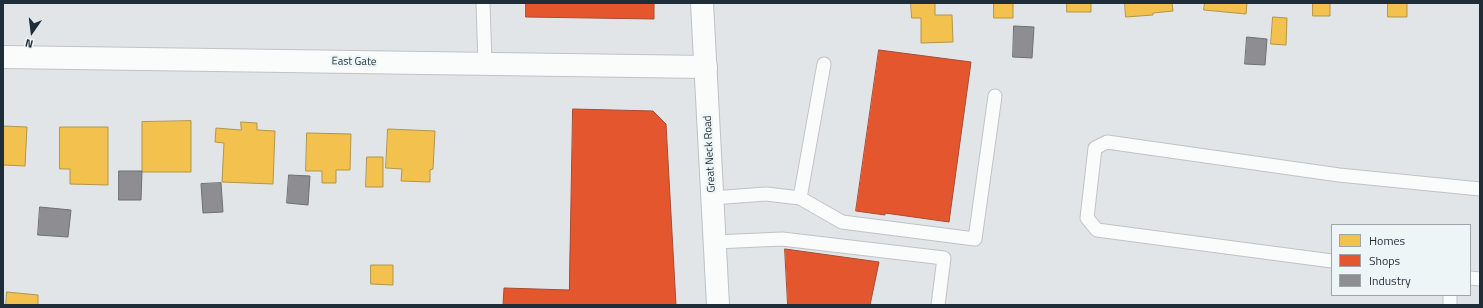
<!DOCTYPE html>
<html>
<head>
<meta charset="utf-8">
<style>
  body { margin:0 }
  #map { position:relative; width:1483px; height:308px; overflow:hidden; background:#e1e5e7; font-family:"Titillium Web",sans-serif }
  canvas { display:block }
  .frame { position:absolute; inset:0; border:4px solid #1f2d39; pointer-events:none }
  .legend { position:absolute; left:1331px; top:224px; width:140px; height:72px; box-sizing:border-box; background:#eef5f7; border:1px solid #9ba5ab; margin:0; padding:5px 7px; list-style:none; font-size:12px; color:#1f2d39 }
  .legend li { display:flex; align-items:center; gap:8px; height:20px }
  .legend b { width:20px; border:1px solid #9ba5ab }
  .north { position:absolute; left:12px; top:12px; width:40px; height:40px; -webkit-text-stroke:3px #eef5f7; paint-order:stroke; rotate:194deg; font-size:11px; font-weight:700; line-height:16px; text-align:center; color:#1f2d39 }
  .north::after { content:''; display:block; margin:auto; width:14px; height:18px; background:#1f2d39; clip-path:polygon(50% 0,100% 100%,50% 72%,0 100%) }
</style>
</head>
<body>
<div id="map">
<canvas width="1483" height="308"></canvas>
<div class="frame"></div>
<ul class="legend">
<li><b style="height:11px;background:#f2c14e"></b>Homes</li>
<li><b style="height:11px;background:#e4572e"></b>Shops</li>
<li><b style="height:11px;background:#8d8d92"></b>Industry</li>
</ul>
<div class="north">N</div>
</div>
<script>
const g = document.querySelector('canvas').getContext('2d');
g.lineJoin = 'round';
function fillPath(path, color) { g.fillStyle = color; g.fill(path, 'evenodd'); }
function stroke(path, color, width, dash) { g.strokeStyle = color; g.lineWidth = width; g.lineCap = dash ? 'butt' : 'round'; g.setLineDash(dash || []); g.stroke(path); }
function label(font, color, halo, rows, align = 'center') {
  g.font = font + ' "Titillium Web",sans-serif'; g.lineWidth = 4; g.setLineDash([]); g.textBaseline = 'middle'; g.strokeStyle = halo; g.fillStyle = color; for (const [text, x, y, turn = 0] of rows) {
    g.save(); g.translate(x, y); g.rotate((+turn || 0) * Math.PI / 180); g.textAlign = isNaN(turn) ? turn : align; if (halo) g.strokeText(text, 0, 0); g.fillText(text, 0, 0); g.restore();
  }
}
const homes = new Path2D(`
  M911,3H935V15H952L953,42L921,43V18H912Z
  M994,3H1013V18H994Z
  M1067,3H1091V12H1067Z
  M1125,3H1172L1173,11L1153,13V15L1126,17Z
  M1205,3H1247L1246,14L1204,10Z
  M1313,3H1330V16H1313Z
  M1388,3H1407V17H1388Z
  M1273,17L1287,18L1286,45L1271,44Z
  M191,121V172H142V122Z
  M241,122L257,123V130L275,131L273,184L222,182L224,143L215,142L216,128L241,130Z
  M3,126L27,127L25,166L3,165Z
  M60,127H108V185L70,184V169H60Z
  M388,129L435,131L433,169L430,170V182L401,181L402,169L386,168Z
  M307,133L351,134L350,170H336V183H322V171H306Z
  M367,157H383V187H366Z
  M371,265H393V285L371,284Z
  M7,292L38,295V305H6Z`);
fillPath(homes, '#f2c14e');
stroke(homes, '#b39548', 1);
const shops = new Path2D(`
  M526,3H654V19L526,17Z
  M879,50L971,62L949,222L885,213V215L856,211Z
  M573,109L653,111L666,124L676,305H503L504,288L569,290Z
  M785,249L879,262L870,305H788Z`);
fillPath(shops, '#e4572e');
stroke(shops, '#a94a31', 1);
const industry = new Path2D(`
  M1014,26L1034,27L1032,58L1013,57Z
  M1247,37L1267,39L1265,65L1245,64Z
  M119,171H142L141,200H119Z
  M289,175L310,176L308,205L287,203Z
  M221,183L223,212L203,213L201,184Z
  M40,207L71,210L68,237L38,235Z`);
fillPath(industry, '#8d8d92');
stroke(industry, '#6c7077', 1);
const lane = new Path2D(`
  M483,3L485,64
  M712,198L766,194L800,198L824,64
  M800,198L842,222L975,239L995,96
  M715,242L782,239L944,258L938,305
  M1332,261L1097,230L1087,218L1095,148L1107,142L1339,175L1480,189
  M1470,278L1480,279
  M1450,295V305`);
const street = new Path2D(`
  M3,57L706,67`);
const secondary = new Path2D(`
  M702,3L718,305`);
stroke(lane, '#c0c3c6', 15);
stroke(street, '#c0c3c6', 24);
stroke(secondary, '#bec3c6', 24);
stroke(lane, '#fafbfb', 13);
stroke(street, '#fafbfb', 22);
stroke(secondary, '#fafbfb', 22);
label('11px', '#1f2d39', '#eef5f7', [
  ["East Gate",354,62,1],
  ["Great Neck Road",710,154,-93]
]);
</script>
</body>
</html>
